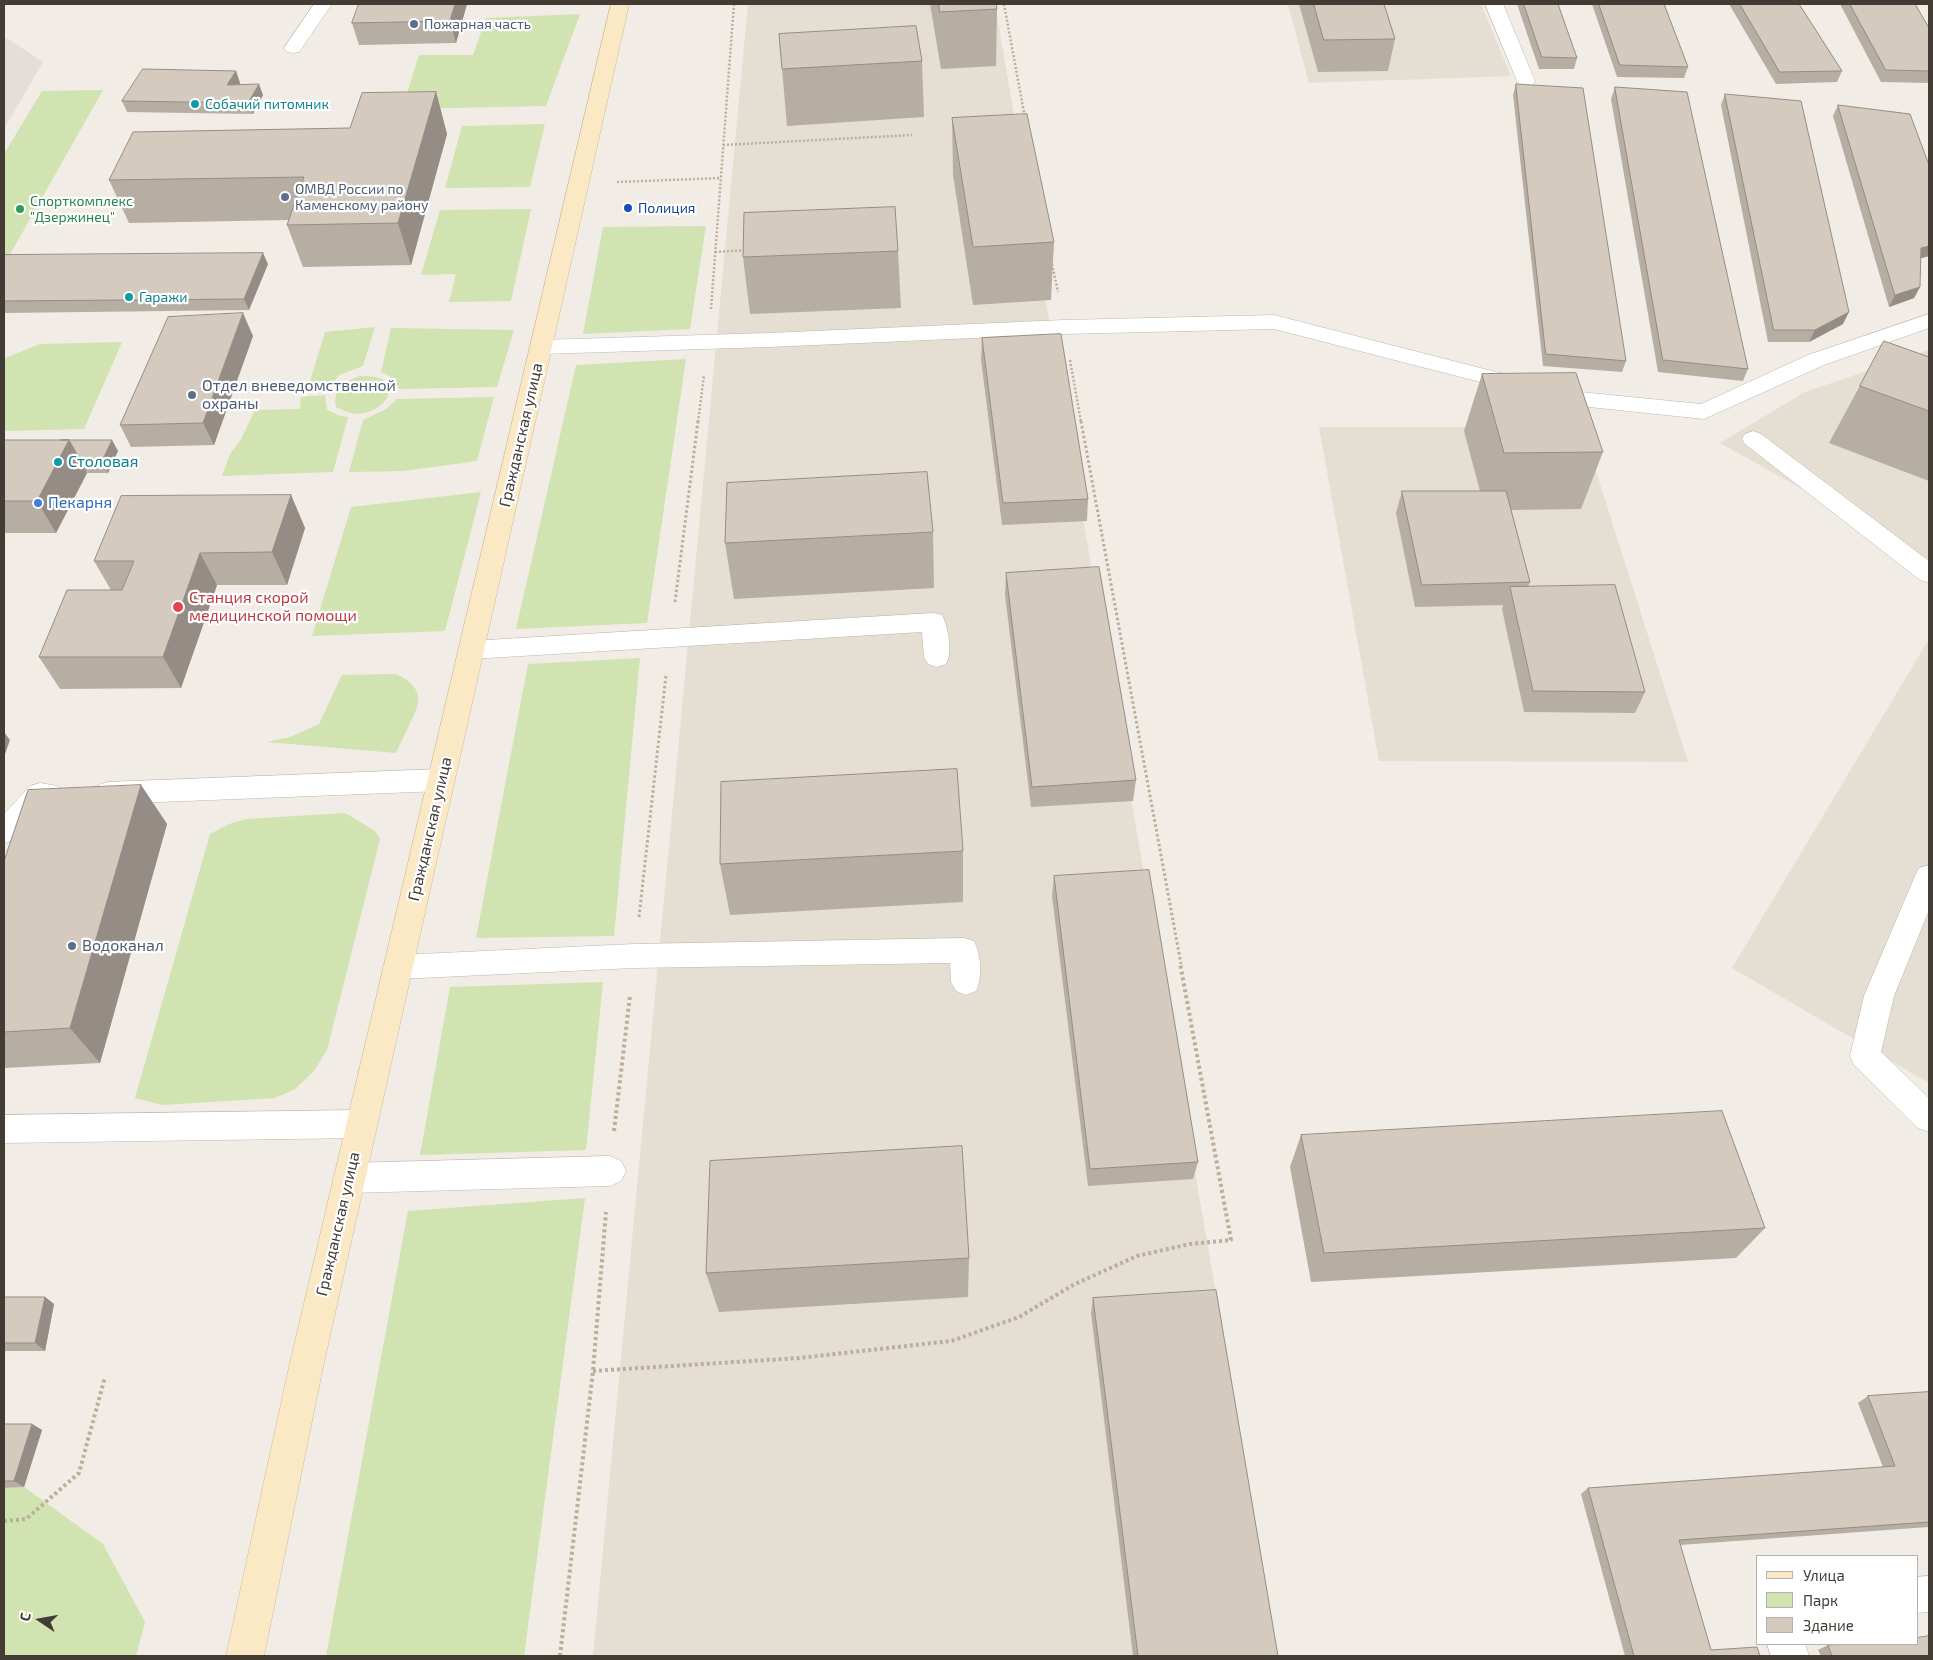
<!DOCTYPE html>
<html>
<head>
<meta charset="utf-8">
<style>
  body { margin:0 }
  #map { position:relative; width:1933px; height:1660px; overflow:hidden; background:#f1ece5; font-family:"Exo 2",sans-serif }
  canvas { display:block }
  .frame { position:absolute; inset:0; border:5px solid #433c35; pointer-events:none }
  .legend { position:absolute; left:1756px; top:1555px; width:162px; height:90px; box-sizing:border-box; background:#fff; border:1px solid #b4b1ae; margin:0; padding:6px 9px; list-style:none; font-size:15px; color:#433c35 }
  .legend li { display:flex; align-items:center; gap:10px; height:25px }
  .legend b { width:25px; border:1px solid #b4b1ae }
  .north { position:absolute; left:15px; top:1595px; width:50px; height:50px; -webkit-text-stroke:4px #fff; paint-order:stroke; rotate:282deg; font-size:14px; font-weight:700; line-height:20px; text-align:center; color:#433c35 }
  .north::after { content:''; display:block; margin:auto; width:18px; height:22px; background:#433c35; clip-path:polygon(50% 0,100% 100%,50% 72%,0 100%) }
</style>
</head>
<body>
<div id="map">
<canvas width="1933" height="1660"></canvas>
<div class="frame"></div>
<ul class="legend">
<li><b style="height:6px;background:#fbe9c5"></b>Улица</li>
<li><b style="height:14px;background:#d0e3b0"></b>Парк</li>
<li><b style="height:14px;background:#d5cabe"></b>Здание</li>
</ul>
<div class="north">С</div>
</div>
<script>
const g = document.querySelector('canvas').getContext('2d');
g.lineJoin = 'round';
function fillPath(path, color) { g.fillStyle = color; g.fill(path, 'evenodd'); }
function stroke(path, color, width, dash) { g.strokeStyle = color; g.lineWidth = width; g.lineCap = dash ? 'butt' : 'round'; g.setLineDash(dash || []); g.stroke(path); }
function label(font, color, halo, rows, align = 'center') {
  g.font = font + ' "Exo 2",sans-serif'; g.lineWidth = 4.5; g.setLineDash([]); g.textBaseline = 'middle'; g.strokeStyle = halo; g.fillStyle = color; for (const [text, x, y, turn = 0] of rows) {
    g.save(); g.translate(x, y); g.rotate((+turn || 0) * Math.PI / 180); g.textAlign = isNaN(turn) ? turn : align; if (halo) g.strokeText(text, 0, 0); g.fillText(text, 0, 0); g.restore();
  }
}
fillPath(new Path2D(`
  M748,4H995L1278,1656H593Z
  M1288,4H1481L1511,76L1309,83Z
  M1929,350V560L1720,443L1805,392Z
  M1319,427H1582L1688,762L1379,761Z
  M1929,639V1083L1732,968Z`), '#e5ded3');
fillPath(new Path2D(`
  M4,36L43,62L4,129Z`), '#e3deda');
fillPath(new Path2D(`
  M580,14L546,106L402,109L419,55H473L486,18Z
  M103,90L4,265V154L42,91Z
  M545,124L530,187L445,188L462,126Z
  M531,209L511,301L449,302L456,274L421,275L440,210Z
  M706,226L690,329L583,334L603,227Z
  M375,327L363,366L339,375L329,388H308L325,332Z
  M391,328L514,330L497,387L399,389C395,379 391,376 381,372Z
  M122,342L84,429L4,431L5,358L40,344Z
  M686,359L647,623L516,629L576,365Z
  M360,376C415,374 382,420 351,413C346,412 341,409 336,407C332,389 345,381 360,376Z
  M325,395L327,410L340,416L348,417L333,472L222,476L230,454L240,441L255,410L300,409L301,397Z
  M494,397L477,461L403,471L349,472L363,420L386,409L397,399Z
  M481,492L445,631L312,636L351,507Z
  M640,658L614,936L476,938L528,664Z
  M395,674C406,678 420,687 418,702C417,712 401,741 396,753L267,742L290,737L319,724L342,675Z
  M345,813L374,830L380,839L327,1050L314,1071L295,1089L275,1098L162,1105L135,1098L210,834L229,824L246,819Z
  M603,982L586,1150L420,1155L450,987Z
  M585,1198L524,1656H326L408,1211Z
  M24,1487L103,1544L145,1622L136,1656H4V1488Z`), '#d0e3b0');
const lane = new Path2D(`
  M314,4H332L299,52L293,53L287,52L284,48Z
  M1485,4H1503L1535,81L1533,85L1526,87L1519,85L1517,81Z
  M933,613L942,615C948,627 953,652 946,664L937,667L928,664L924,657L922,632L471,659L462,657L458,650L462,643L471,641Z
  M441,769L451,772L454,780L451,788L441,791L108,804L98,801L94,793L98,785L108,782Z
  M40,783L58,786L62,794L58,802L47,805L14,840L4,843V814L30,786Z
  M964,938L974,941C981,955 983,977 976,991L966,995L956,991L951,982L950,963L634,968L398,979L388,976L383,967L388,958L398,955L634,944Z
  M361,1110L372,1114L377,1124L372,1134L361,1138L4,1143V1115Z
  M610,1156L621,1161L626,1171L621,1181L610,1186L349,1193L338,1188L333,1178L338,1168L349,1163Z
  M1929,1576V1612L1917,1613V1577Z
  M1767,1644H1805L1809,1656H1771Z`);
const street = new Path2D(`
  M1929,314V328L1824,365L1704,419L1570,405L1274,329L1064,334L769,347L541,354L533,352L530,347L533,342L541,340L769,333L1064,320L1274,315L1570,391L1701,404L1808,355Z
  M1753,431L1761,434L1929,561V583L1920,580L1745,444L1742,439L1745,434Z
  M1929,865V910L1894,996L1881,1052L1929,1098V1132L1918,1128L1854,1065L1850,1056L1864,996L1915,876L1919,868Z`);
const secondary = new Path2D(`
  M611,4H629L323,1367L264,1656H226L289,1367Z`);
stroke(lane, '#bfb6ab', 1);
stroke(street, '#bfb6ab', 1);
stroke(secondary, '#cebb97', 1);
stroke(new Path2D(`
  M1004,4L1025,118
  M723,145L912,135
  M617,182L721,178
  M715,252L747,250
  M1052,264L1058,292
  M711,309L734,4
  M1070,360L1081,422
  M698,422L704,375`), '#bdae9a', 2.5, [2, 2]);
stroke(new Path2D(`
  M1081,421L1181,964
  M675,602L698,421
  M639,917L666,675`), '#bdae9a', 3, [2.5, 2.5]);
stroke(new Path2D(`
  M614,1131L630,996
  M593,1371L799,1358L951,1341L1019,1317L1075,1284L1137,1256L1190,1244L1231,1240L1180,963
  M4,1521L26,1519L79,1473L105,1377
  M560,1656L593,1371L606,1212`), '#bdae9a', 4, [3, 3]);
fillPath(lane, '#fff');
fillPath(street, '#fff');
fillPath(secondary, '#fbe9c5');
fillPath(new Path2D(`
  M467,4L456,43L359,45L352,23Z
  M930,4H996L997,9L996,66L941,69Z
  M1299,4H1384L1395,39L1388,71L1318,72Z
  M1517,4H1558L1577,58L1574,69H1539Z
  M1592,4H1664L1688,67L1684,78L1617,77Z
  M1729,4H1799L1842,71L1837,82L1776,84Z
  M1840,4H1915L1929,28V83L1881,82Z
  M779,34L922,61L924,117L787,126Z
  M236,71L240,83L239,85L263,95L253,114L127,112L122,101Z
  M1516,84L1626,361L1622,372L1543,366L1513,95Z
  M1615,87L1748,369L1743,381L1658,372L1611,99Z
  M436,92L447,134L411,265L303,267L287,225L289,220L129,223L109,180L350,128Z
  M1725,94L1843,324L1809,342H1768L1721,105Z
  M1838,105L1929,165V256L1920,258V287L1914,298L1889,307L1833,116Z
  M952,118L1054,242L1051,300L973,305L953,175Z
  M898,251L901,308L750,314L743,257Z
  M4,255L268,264L249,310L4,313Z
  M253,336L214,445L131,447L120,425Z
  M982,338L1088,499L1087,521L1002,525L981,360Z
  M1884,341L1929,357V481L1829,443Z
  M1482,374L1603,452L1581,509L1511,510L1530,582L1528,587L1645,692L1635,713L1524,712L1502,609L1503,605L1415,607L1396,513L1402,491H1480L1464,431Z
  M4,440L118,451L108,473H87L56,533H4Z
  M291,495L305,528L287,585H217L181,688L60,689L39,657L111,590L94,561Z
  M933,532L934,588L734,599L725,543Z
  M1006,573L1136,780L1133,801L1031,807L1005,595Z
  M141,785L167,824L100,1063L4,1068V861Z
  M963,851V902L730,915L720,864Z
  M1054,876L1198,1162L1193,1179L1088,1186L1052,896Z
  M1301,1135L1765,1228L1736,1258L1311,1282L1290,1167Z
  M969,1258L968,1297L719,1312L706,1273Z
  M4,1297H45L54,1304L45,1351H4Z
  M1093,1298L1278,1656H1133L1091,1313Z
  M1929,1392V1527L1680,1545L1711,1650L1760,1656H1625L1581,1494L1588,1488L1883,1467L1858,1403L1868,1396Z
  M4,1424H32L42,1430L24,1487L4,1488Z
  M1828,1645L1929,1656H1821L1818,1650Z`), '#b7aea3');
fillPath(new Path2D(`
  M455,4H467L456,43L450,21Z
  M236,71L240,83L232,96L227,85Z
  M259,84L263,95L253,114L248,103Z
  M436,92L447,134L411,265L398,223Z
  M1929,246V256L1915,260L1921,248Z
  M263,253L268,264L249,310L244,299Z
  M1920,287L1914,298L1889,307L1895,295Z
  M1849,312L1843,324L1809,342L1815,330Z
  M243,313L253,336L214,445L203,423Z
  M69,440L87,473L56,533L37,501Z
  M112,440L118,451L108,473L102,461Z
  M291,495L305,528L287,585L272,552Z
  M200,553L217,585L181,688L163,657Z
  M4,732L10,740L4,757Z
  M141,785L167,824L100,1063L70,1028Z
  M45,1297L54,1304L45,1351L35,1343Z
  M32,1424L42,1430L24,1487L14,1481Z`), '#958d85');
const building = new Path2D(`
  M359,4H455L450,21L352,23Z
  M939,4H996L997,9L940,12Z
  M1314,4H1384L1395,39L1324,40Z
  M1524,4H1558L1577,58L1542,57Z
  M1599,4H1664L1688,67L1620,65Z
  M1740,4H1799L1842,71L1780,72Z
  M1850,4H1915L1929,28V71L1886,70Z
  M916,26L922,61L782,69L779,34Z
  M143,69L236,71L227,85L259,84L248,103L122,101Z
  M1516,84L1583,88L1626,361L1546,354Z
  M1615,87L1687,92L1748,369L1663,360Z
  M436,92L398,223L287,225L304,177L109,180L133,132L350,128L362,93Z
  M1725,94L1801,101L1849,312L1815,330H1774Z
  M1838,105L1910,114L1929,165V246L1921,248L1920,287L1895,295Z
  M1027,114L1054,242L973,247L952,118Z
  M895,207L898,251L743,257L744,213Z
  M263,253L244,299L4,301V255Z
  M243,313L203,423L120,425L168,317Z
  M1061,334L1088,499L1003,503L982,338Z
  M1884,341L1929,357V411L1860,386Z
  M1576,373L1603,452L1504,453L1482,374Z
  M4,440H69L37,501H4Z
  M61,440H112L102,461H81L69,440Z
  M927,472L933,532L725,543L727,483Z
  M1402,491H1506L1530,582L1422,585Z
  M291,495L272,552L200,553L163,657H39L67,590H122L134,561H94L121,496Z
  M1099,567L1136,780L1032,787L1006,573Z
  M1615,585L1645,692L1533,691L1510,587Z
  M957,769L963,851L720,864L721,782Z
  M141,785L70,1028L4,1032V861L28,790Z
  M1149,870L1198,1162L1090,1169L1054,876Z
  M1722,1111L1765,1228L1324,1253L1301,1135Z
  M962,1146L969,1258L706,1273L710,1161Z
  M1216,1290L1278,1656H1138L1093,1298Z
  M4,1297H45L35,1343H4Z
  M1929,1392V1522L1679,1540L1711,1650L1757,1647L1760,1656H1634L1588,1488L1895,1466L1868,1396Z
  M4,1424H32L14,1481H4Z
  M1929,1636V1656H1832L1828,1645L1843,1644H1917V1638Z`);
fillPath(building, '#d5cabe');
stroke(building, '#958d85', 1);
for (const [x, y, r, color] of [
  [414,24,5,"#5c6f8a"],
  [195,104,5,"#0f9aa8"],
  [285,197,5,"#5c6f8a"],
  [628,208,5,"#1a4fb4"],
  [20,209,5,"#2e9e5b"],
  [129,297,5,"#0f9aa8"],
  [192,395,5,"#5c6f8a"],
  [58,462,5,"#0f9aa8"],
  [38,503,5,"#3f7fe0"],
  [178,607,6,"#e0444e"],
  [72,946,5,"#5c6f8a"]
]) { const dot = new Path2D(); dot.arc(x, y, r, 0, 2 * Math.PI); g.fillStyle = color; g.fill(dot); stroke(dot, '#fff', 2); }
label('14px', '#4e5e75', '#fff', [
  ["Пожарная часть",424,24],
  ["ОМВД России по",295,189],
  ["Каменскому району",295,205]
], 'left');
label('14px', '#0d838f', '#fff', [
  ["Собачий питомник",205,104],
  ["Гаражи",139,297]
], 'left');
label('14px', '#27864d', '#fff', [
  ["Спорткомплекс",30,201],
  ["\"Дзержинец\"",30,217]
], 'left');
label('14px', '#164399', '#fff', [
  ["Полиция",638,208]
], 'left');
label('16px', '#4e5e75', '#fff', [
  ["Отдел вневедомственной",202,386],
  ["охраны",202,404],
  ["Водоканал",82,946]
], 'left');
label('16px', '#433c35', '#fff', [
  ["Гражданская улица",521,435,-77],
  ["Гражданская улица",430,829,-77],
  ["Гражданская улица",338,1224,-77]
]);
label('16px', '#0d838f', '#fff', [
  ["Столовая",68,462]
], 'left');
label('16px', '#366cbe', '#fff', [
  ["Пекарня",48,503]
], 'left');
label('16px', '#be3a42', '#fff', [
  ["Станция скорой",189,598],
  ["медицинской помощи",189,616]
], 'left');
</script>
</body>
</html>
